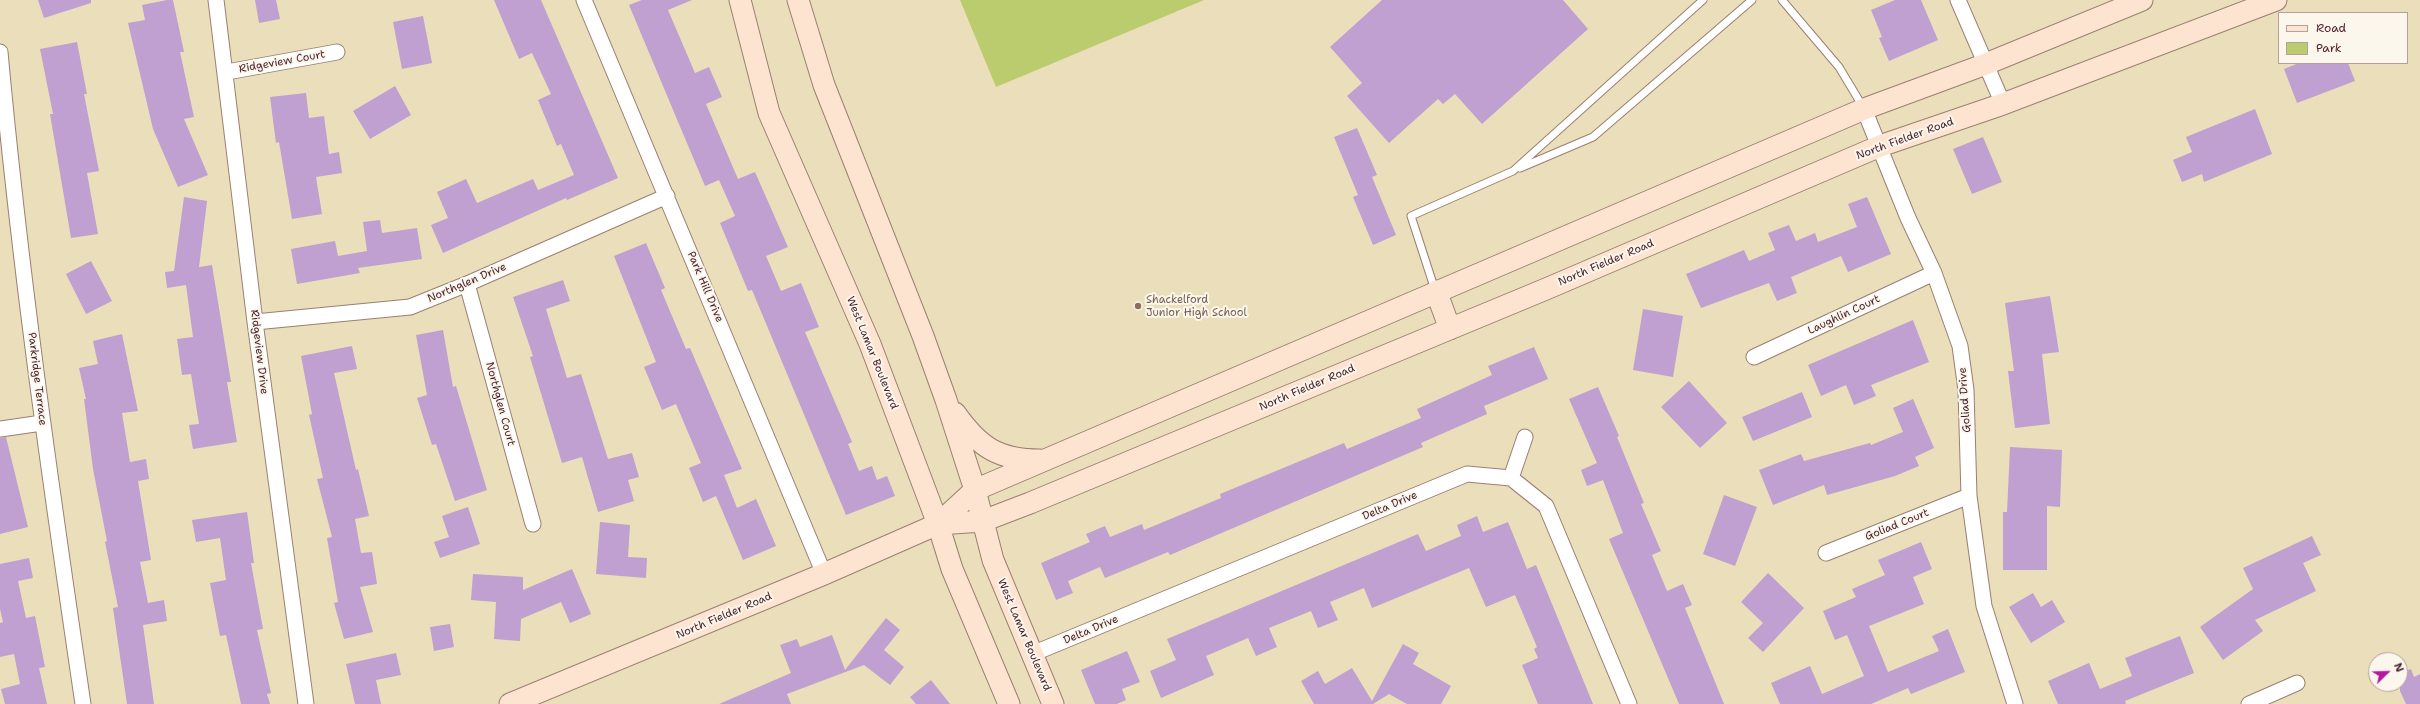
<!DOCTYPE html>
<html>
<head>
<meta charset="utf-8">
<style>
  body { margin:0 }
  #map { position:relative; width:2420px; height:704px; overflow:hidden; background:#eadfba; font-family:"Shantell Sans",sans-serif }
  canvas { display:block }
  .legend { position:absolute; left:2278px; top:12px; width:130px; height:52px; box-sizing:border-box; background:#fbf7ec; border:1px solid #b4a19f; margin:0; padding:5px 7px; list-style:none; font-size:12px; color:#4a1f2b }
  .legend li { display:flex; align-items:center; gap:8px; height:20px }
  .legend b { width:20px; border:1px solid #b4a19f }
  .north { position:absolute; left:2368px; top:652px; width:40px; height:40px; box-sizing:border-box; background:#fbf7ec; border:1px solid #b4a19f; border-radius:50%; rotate:67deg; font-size:11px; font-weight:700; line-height:16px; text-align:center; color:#4a1f2b }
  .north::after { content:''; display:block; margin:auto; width:14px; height:18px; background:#b5179e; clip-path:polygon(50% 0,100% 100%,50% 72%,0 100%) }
</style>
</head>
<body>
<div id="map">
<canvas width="2420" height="704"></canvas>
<ul class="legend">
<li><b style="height:5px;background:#fde4d1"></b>Road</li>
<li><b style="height:11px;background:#bbcc6f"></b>Park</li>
</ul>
<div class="north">N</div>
</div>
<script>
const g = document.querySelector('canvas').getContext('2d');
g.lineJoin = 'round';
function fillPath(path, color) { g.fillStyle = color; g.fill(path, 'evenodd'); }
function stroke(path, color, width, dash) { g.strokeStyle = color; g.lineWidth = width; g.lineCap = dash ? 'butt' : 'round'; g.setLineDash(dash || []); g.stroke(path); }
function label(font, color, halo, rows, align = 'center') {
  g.font = font + ' "Shantell Sans",sans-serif'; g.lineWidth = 4; g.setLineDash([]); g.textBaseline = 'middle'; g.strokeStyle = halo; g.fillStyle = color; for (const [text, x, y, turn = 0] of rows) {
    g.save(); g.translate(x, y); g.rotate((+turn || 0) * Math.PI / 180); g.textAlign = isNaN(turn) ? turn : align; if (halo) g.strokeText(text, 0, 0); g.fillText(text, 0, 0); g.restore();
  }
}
fillPath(new Path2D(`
  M960,0H1204L996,87Z`), '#bbcc6f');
fillPath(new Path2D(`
  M38,0H91V3L44,18Z
  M167,0H173L184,52H180L194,117L184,119L208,175L178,187L153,129L128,23L145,20L142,5Z
  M255,0H276L280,19L259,23Z
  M494,0H541L618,178L567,200L566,198L443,253L431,225L448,218L437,192L466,179L477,203L533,179L538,190L574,175L561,144L557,146L538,100L551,94L532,53L519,59Z
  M642,0H692L668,10L695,73L709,67L722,97L706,104L738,179L755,172L788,247L766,256L781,291L801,283L819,327L805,332L852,442L848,444L859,471L872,466L877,480L887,476L895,496L846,515L752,290L748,291L720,223L735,216L719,180L705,186L629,5Z
  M1382,0H1563L1588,29L1482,124L1455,94L1443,104L1438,99L1389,143L1347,96L1362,83L1330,47Z
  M1895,0H1921L1938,40L1889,61L1879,38L1882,37L1871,10Z
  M423,16L432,63L402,69L393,22Z
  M77,42L87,94H84L99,171L87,173L98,234L71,238L50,114H53L40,49Z
  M2299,63H2348L2355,81L2297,103L2284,69Z
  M395,86L411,115L370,139L353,111Z
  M306,93L309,118L324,116L329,154L339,152L342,173L316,177L322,214L292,219L279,142L276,143L270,97Z
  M2255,109L2272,154L2204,182L2202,174L2182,182L2173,160L2192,152L2186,137Z
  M1357,128L1377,175L1372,177L1396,235L1373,245L1353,197L1358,195L1334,137Z
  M1983,137L2002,182L1972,194L1953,149Z
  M184,197L207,201L199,267L212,265L231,382H227L237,442L193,449L189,425L199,424L191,374L182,375L177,339L193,337L186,285L167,288L165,272L174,271Z
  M1867,197L1891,254L1848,272L1841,256L1791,277L1797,293L1777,301L1769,283L1701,308L1686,274L1744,250L1749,261L1775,250L1768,233L1789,225L1796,241L1815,233L1818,242L1857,227L1848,204Z
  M380,220L382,233L417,228L422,259L358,268L360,273L297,284L291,249L335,241L338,256L367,251L363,222Z
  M646,243L665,288L661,290L686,349L690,348L742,469L724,475L737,508L756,499L776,546L743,560L716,496L703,502L689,468L701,463L676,404L662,410L644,367L656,362L614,256Z
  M91,261L112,301L86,314L66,274Z
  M563,280L570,301L546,309L567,378L581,374L608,459L632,453L639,477L628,480L634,501L598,512L582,457L562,463L530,357L533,356L513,297Z
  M2050,296L2059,352L2042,354L2050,424L2015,428L2008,371H2014L2005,303Z
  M1643,309L1683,316L1673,377L1633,370Z
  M1913,320L1929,362L1871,385L1876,396L1854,405L1846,385L1821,396L1808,365Z
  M443,330L453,387L456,386L487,490L455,501L436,444L432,445L417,398L427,395L416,335Z
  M122,334L138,411L122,413L130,462L146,459L149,479L138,481L151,560L140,562L148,603L164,600L167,621L143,625L154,704H127L113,608L118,607L105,542L107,541L93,469L84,399H86L79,368L98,364L93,341Z
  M352,346L357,369L334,373L356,470L358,469L369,516L355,519L361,553L372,552L377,584L360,587L373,632L344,639L334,603L338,602L327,538L332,537L317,479L323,478L309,415L312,414L301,356Z
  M1534,347L1548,379L1484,406L1487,414L1421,443L1423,447L1170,555L1168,552L1105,578L1100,567L1068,581L1073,593L1056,600L1041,563L1090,542L1086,534L1105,526L1110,537L1142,524L1144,530L1221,498L1220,494L1344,443L1347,449L1421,418L1417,409L1492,375L1488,366Z
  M1689,381L1727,423L1700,448L1661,407Z
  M1598,387L1619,436L1617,437L1644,503L1641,504L1661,551L1652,555L1667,591L1683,584L1692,605L1685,608L1724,704H1679L1609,539L1623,533L1603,480L1587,486L1581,470L1597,463L1569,399Z
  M1802,392L1812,417L1753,441L1742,417Z
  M1913,399L1934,448L1915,457L1919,466L1895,476L1827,495L1824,485L1773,505L1759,470L1801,454L1804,461L1870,443L1871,445L1903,432L1893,408Z
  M6,437L28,527L0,534V438Z
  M2010,447L2062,450L2060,507L2047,506V570H2003V512H2007Z
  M1724,495L1757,507L1735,566L1703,554Z
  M468,507L480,544L440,558L434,542L449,537L442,516Z
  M247,512L254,563H251L263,629L257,630L271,693L267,694L270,704H241L226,635L220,636L210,583L226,580L220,538L196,542L192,520Z
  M1477,516L1483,532L1508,522L1527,569L1536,565L1593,704H1538L1522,665L1538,658L1534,649L1537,647L1515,595L1486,607L1469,568L1372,608L1364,588L1330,602L1338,620L1318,628L1311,611L1269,628L1277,647L1256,656L1248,638L1206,656L1214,675L1161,698L1150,671L1176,660L1167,639L1418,534L1426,551L1461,536L1457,525Z
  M600,522L630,525L628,557L647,558L646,578L596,574Z
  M2312,536L2321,555L2303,563L2316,591L2255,620L2263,631L2223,660L2200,627L2253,589L2243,568Z
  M1921,542L1932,569L1913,577L1924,604L1869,626L1888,672L1939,651L1932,636L1948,629L1965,672L1911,694L1908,688L1871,704H1780L1771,683L1810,666L1822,694L1864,676L1847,635L1835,640L1823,611L1856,597L1852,589L1885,575L1878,560Z
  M29,558L33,578L18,581L26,618L35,616L45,667L39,668L47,704H5L1,689L20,684L14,654L0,657V623L3,622L0,609V564Z
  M572,569L591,614L570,623L561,602L521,619L520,641L494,639L496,602L471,600L473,574L523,577V590Z
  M1768,573L1804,608L1763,652L1748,638L1763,623L1741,602Z
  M2033,593L2041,607L2052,600L2065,622L2031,643L2009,607Z
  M886,618L900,630L884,650L904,667L890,685L864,665L787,694L791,704H719L791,673L780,645L797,639L800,647L832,635L845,670Z
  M450,624L454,647L434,651L430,627Z
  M2180,636L2194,673L2125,701L2126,704H2058L2048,681L2089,663L2100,689L2132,676L2125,658Z
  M1403,644L1419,653L1413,664L1451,686L1441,704H1407L1389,694L1373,704H1314L1301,681L1318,671L1325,684L1352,668L1372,701Z
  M1127,651L1140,682L1122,689L1126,700L1117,704H1095L1081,670Z
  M396,653L401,675L376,680L381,704H355L346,664Z
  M2411,669L2414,677L2420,674V704H2406L2400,691V673Z
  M931,680L950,704H916L910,697Z`), '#c09fd1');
const lane = new Path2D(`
  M1782,0L1839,67L1863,107
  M1520,168L1593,137L1752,0
  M1435,290L1411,216L1513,171L1703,0`);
const street = new Path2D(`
  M216,0L255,322L306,704
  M584,0L824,574
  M1958,0L2003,104
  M0,52C20,271 51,487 83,704
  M227,72L337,52
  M1864,109L1908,218L1934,273L1960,346L1966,390L1969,496L1984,606L2015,704
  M467,284L533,524
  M255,322L410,307L467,284L667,196
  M1754,357L1934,273
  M0,429L42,423
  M1511,478L1525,437
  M1826,553L1969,496
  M1032,654L1467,474L1511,478L1546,506L1629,704
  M2249,704L2297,683`);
const secondary = new Path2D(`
  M740,0L769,113L870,344L938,524L952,569L1009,704
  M798,0L824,85L923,336L946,400L975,490L993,560L1053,704
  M1436,291L1450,329
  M955,413C979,447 998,460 1040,460
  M938,524L983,521L1030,503L1546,289L1880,146L2003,104L2276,0
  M510,704L824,574L938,524L975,490L1864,109L1986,64L2142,0`);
stroke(lane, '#9a7f72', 9);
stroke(street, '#9a7f72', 17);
stroke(secondary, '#9a7f72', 23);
stroke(lane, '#fff', 7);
stroke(street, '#fff', 15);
stroke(secondary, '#fde4d1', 21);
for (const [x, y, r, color] of [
  [1138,306,4,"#8d6e63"]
]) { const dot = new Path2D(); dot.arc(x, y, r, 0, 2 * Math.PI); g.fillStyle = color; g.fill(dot); stroke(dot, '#fbf7ec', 1.5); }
label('11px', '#4a1f2b', '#fbf7ec', [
  ["Ridgeview Court",282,62,-10],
  ["North Fielder Road",1905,139,-20],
  ["North Fielder Road",1606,263,-23],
  ["Northglen Drive",467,283,-23],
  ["Park Hill Drive",705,287,67],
  ["Laughlin Court",1844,315,-25],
  ["Ridgeview Drive",259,352,83],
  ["West Lamar Boulevard",872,353,68],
  ["Parkridge Terrace",37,379,83],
  ["North Fielder Road",1307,388,-23],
  ["Goliad Drive",1965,400,-94],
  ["Northglen Court",500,404,75],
  ["Delta Drive",1390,506,-23],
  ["Goliad Court",1897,525,-22],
  ["North Fielder Road",724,616,-23],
  ["Delta Drive",1091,630,-23],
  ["West Lamar Boulevard",1024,635,67]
]);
label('11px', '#785e54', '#fbf7ec', [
  ["Shackelford",1146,300],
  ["Junior High School",1146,313]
], 'left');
</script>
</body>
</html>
